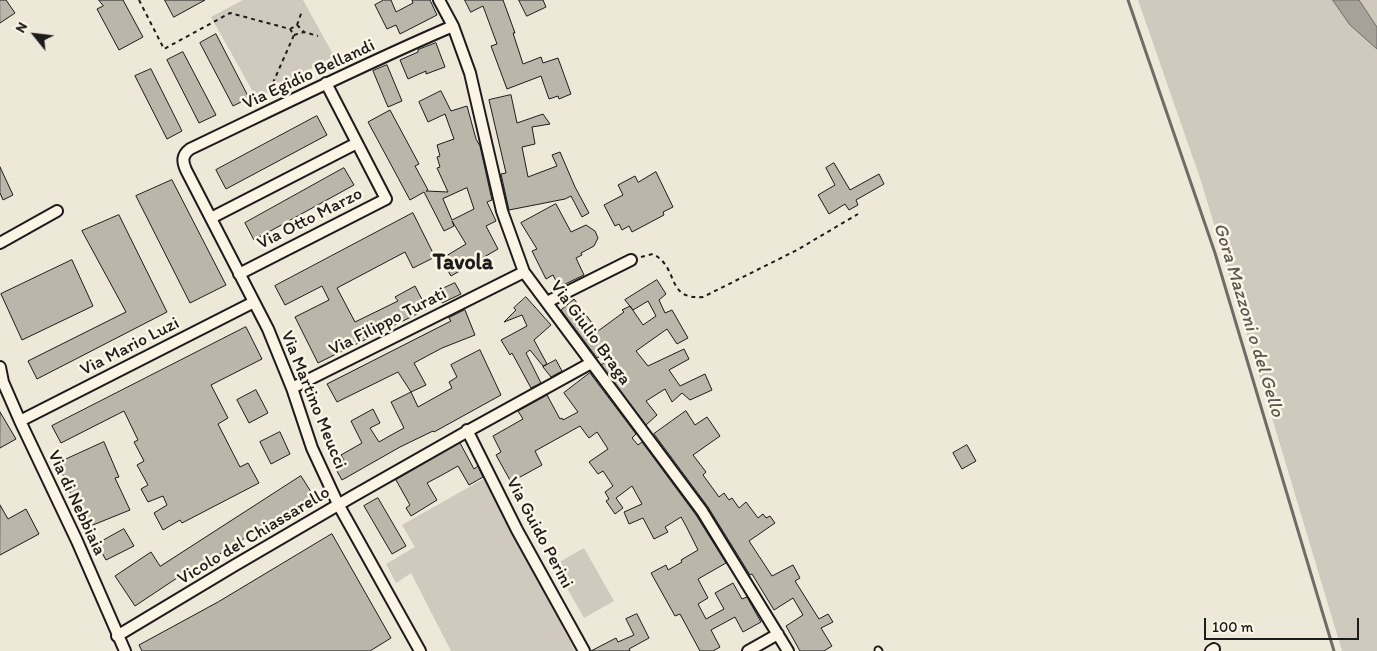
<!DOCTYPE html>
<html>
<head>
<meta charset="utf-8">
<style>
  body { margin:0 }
  #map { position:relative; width:1377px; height:651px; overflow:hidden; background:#eee8d9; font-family:Itim,sans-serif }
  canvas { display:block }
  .north { position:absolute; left:10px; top:10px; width:50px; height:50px; -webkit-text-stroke:4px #fcf5e5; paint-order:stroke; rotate:299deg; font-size:14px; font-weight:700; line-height:20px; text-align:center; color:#1c1c1c }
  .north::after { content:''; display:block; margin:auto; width:18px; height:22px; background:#1c1c1c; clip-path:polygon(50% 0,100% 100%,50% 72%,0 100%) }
  .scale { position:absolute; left:1204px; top:618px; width:155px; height:22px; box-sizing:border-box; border:2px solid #1c1c1c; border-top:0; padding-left:6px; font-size:15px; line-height:18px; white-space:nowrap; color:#1c1c1c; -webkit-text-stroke:4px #fcf5e5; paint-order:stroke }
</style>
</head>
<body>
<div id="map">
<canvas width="1377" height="651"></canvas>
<div class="north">N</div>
<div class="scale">100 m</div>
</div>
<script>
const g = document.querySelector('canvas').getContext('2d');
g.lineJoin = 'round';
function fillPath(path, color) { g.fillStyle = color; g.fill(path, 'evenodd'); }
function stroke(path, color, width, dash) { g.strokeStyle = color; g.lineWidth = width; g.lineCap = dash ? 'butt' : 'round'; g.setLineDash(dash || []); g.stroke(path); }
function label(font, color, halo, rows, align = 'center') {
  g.font = font + ' Itim,sans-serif'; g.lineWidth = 5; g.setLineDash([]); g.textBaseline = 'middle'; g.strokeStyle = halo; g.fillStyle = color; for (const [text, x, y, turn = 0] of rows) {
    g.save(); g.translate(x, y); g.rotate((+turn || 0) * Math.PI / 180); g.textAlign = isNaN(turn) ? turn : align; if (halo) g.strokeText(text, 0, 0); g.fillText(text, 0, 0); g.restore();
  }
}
fillPath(new Path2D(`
  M243,0H303L334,56L257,99L211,17Z
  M1138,0H1377V651H1342L1201,181Z
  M485,478L575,651H451L411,573L396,583L386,564L415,547L402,525Z
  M584,548L614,601L584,618L554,565Z`), '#cfcabd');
const water = new Path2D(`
  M1333,0H1359L1377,27V49L1350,25Z`);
fillPath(water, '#a7a299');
stroke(water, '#6f6c67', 1);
stroke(new Path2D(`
  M1128,0L1215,253L1334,651`), '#6f6c67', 3);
const building = new Path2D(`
  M0,0H6L15,13L0,23Z
  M99,0H123L143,37L119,50L97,9L103,6Z
  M165,0H205L174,17Z
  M384,0H391L396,12L413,3L412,0H430L437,15L400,34L396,25L387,29L375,5Z
  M465,0H503L515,33H513L523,64L541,57L543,63L558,58L571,94L559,99L558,96L549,99L541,76L507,89L491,46L497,44L483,6L471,12Z
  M519,0H543L546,7L527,16Z
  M216,34L249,98L233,106L200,43Z
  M436,43L445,67L426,74V71L408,79L400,60L418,52V50Z
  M183,52L216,115L199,123L167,60Z
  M387,65L402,101L388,107L373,71Z
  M151,69L182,131L167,139L135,76Z
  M441,91L451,111L467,106L476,139L480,146L492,200L487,202L496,221L486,226L498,249L451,276L441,259L466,244L452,221L454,226L444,231L424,192L410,200L368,122L390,110L419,164L415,166L428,190L426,191L448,192L437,168L440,167L437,157L440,156L437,145L454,139L445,114L428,122L419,102ZM467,188L474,209L452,220L443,199Z
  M511,95L517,123L543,114L550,124L532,127L535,144L522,147L528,177L557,166L552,155L560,152L575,187L589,213L582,217L571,196L565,199L509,210L501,174L506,173L489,100Z
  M317,116L327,135L226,189L216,170Z
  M834,163L850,190L879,174L884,184L856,200L858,205L849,210L845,204L829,214L818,195L835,185L826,168Z
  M0,167L13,195L3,200L0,193Z
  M344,168L354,185L254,240L245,223Z
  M656,172L673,207L663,212L664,215L632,232L629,226L622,230L619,224L615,226L604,205L623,195L618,185L635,176L638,182Z
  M172,180L226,285L190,303L136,196Z
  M556,204L571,232L586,225L595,231L598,238L594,246L581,253L582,255L576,258L584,275L559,287L553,275L546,279L532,251L537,249L521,223Z
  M413,213L435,257L413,268L405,252L337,288L355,322L398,301L395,297L415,286L427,309L318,363L295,317L329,300L322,286L285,305L275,286Z
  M119,215L167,312L37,379L28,361L126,312L82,231Z
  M72,260L93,306L22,340L1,294Z
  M657,280L666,294L659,300L665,313L672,310L688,338L677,344L667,329L636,351L648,366L684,349L689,359L669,370L680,386L705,374L712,390L690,400L682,393L672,402L665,389L646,401L657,415L646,425L601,365L608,360L604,354L597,358L561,310L574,299L598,331L624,312L622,310L630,306L643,325L656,316L648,301L633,310L625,300Z
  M455,283L461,294L442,303L436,292Z
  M526,297L551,325L534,340L547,364L543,366L530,350L526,353L541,383L531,388L512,353L510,355L501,340L527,326L522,315L504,322L516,310L514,308Z
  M465,310L475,335L442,348L414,363L426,385L411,392L398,372L337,402L327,384L451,321L449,318Z
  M246,327L262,359L211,385L228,418L218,424L240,467L248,463L259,483L182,523L180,520L163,530L154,513L167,505L163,496L148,502L141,489L148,485L137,465L144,461L134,442L138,440L124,411L61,443L52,426Z
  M480,350L501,395L434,432L433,431L400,447L342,480L334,466L344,460L341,455L362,443L351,421L373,409L380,423L370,428L379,442L393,434L404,428L391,402L411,392L418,407L452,388L449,382L457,377L451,365Z
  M556,360L562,371L551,377L543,367Z
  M590,373L636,434L632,438L638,445L642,442L696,515L726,563L698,579L708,598L698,604L706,619L724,609L715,593L733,583L742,599L747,597L761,622L743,632L735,617L711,630L720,647L713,651H700L680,614L675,616L651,573L666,565L668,570L682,562L681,560L698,550L686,526L681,517L665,527L668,532L654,539L643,518L629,524L624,512L642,504L632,486L616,498L623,508L615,514L606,501L609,499L605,492L613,486L603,471L598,474L589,462L608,449L597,432L589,438L580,426L535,451L542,465L511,482L496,455L501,452L493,436L523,419L518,411L547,395L560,419L562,418L563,420L578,412L564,393Z
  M256,390L268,413L249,423L237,400Z
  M686,411L695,425L707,417L720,436L693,455L706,472L703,475L719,497L724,493L729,500L732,498L739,508L746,502L758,518L763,514L766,518L770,516L775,523L749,541L772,576L793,565L800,578L795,581L819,619L828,614L833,622L821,628L832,646L824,651H800L786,626L803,615L793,598L774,610L752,574L750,575L708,507L654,434Z
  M0,412L16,439L0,448Z
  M280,432L290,454L271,464L260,442Z
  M104,442L119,477L115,478L130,510L88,527L75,495L72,497L58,463Z
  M460,443L474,469L478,466L483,477L469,485L458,466L442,475L427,483L437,500L411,516L406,508L410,505L396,480Z
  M967,445L976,461L962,469L953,453Z
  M301,476L313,495L182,578L180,576L135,606L115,576L151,552L160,566Z
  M378,498L406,546L392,554L364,506Z
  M0,505L8,519L26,509L39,534L0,555Z
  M124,529L134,546L106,560L97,544Z
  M332,534L391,638L370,651H142L139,645L218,602Z
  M637,614L649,638L629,649L630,651H591L616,638L618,642L634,635L626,619Z`);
fillPath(building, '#bab6aa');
stroke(building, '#1c1c1c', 1);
const lane = new Path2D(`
  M878,650L879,651`);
const street = new Path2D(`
  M439,0L453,26L470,73L502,211L524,272L702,511L788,651
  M211,218L357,143
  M0,243L57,211
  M239,274L386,199L326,83
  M547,302L631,260
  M0,367L3,382L20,421L77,541L125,651
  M292,388L524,272
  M20,421L254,302
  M467,430L517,530L584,651
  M117,636C273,541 431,450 591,363
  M420,651L338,504L312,448L292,388L268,329L186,170C182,161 182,155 190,149C278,107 364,64 453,26
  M748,651L778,634
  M1211,651L1214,649`);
stroke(lane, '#1c1c1c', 9);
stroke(street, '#1c1c1c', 14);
stroke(new Path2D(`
  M139,0L164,49L230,13L290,29L294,35L272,85L278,97
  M297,25L304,32
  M290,29L297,25L302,11
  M294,35L304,32L318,36
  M641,257L653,254C680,268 665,300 703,297L797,250L858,214`), '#1c1c1c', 2, [4, 4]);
stroke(lane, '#fcf5e5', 5);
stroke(street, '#fcf5e5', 10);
label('18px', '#1c1c1c', '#fcf5e5', [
  ["Via Egidio Bellandi",309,75,-25],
  ["Via Otto Marzo",310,219,-27],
  ["Via Filippo Turati",388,322,-27],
  ["Via Giulio Braga",590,333,54],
  ["Via Mario Luzi",130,347,-27],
  ["Via Martino Meucci",313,400,68],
  ["Via di Nebbiaia",76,503,65],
  ["Via Guido Perini",539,533,62],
  ["Vicolo del Chiassarello",254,536,-31]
]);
label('italic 19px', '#5b5854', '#fcf5e5', [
  ["Gora Mazzoni o del Gello",1248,320,73]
]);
label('bold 22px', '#1c1c1c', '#fcf5e5', [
  ["Tavola",463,263]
]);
</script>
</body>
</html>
